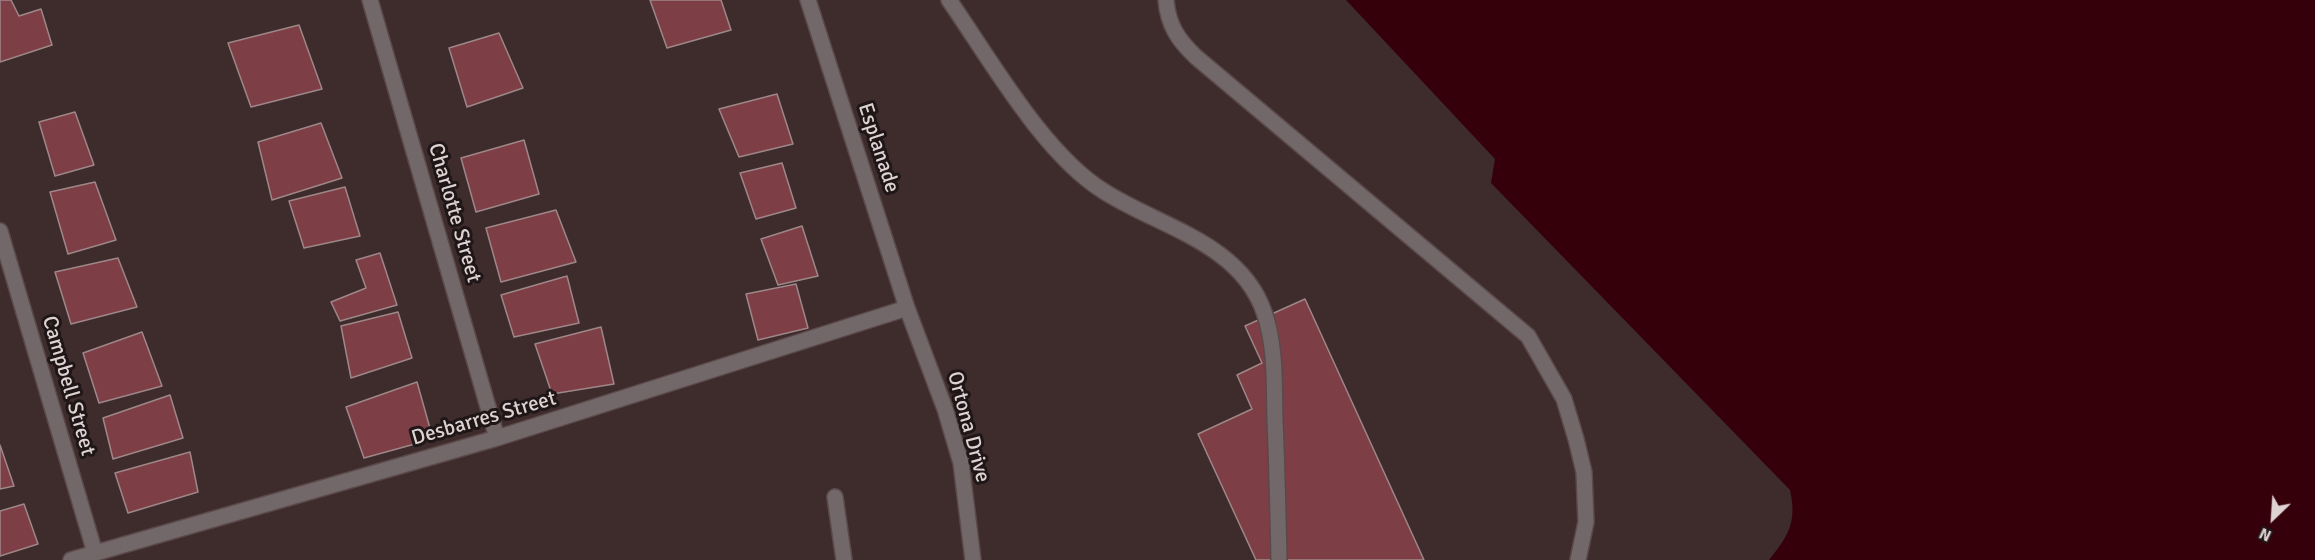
<!DOCTYPE html>
<html>
<head>
<meta charset="utf-8">
<style>
  body { margin:0 }
  #map { position:relative; width:2315px; height:560px; overflow:hidden; background:#3e2b2c; font-family:Signika,sans-serif }
  canvas { display:block }
  .north { position:absolute; left:2243px; top:488px; width:60px; height:60px; -webkit-text-stroke:4px #1f1617; paint-order:stroke; rotate:205deg; font-size:16px; font-weight:700; line-height:24px; text-align:center; color:#dfd2d3 }
  .north::after { content:''; display:block; margin:auto; width:21px; height:27px; background:#dfd2d3; clip-path:polygon(50% 0,100% 100%,50% 72%,0 100%) }
</style>
</head>
<body>
<div id="map">
<canvas width="2315" height="560"></canvas>
<div class="north">N</div>
</div>
<script>
const g = document.querySelector('canvas').getContext('2d');
g.lineJoin = 'round';
function fillPath(path, color) { g.fillStyle = color; g.fill(path, 'evenodd'); }
function stroke(path, color, width, dash) { g.strokeStyle = color; g.lineWidth = width; g.lineCap = dash ? 'butt' : 'round'; g.setLineDash(dash || []); g.stroke(path); }
function label(font, color, halo, rows, align = 'center') {
  g.font = font + ' Signika,sans-serif'; g.lineWidth = 6; g.setLineDash([]); g.textBaseline = 'middle'; g.strokeStyle = halo; g.fillStyle = color; for (const [text, x, y, turn = 0] of rows) {
    g.save(); g.translate(x, y); g.rotate((+turn || 0) * Math.PI / 180); g.textAlign = isNaN(turn) ? turn : align; if (halo) g.strokeText(text, 0, 0); g.fillText(text, 0, 0); g.restore();
  }
}
fillPath(new Path2D(`
  M1346,0H2315V560H1769C1789,535 1797,522 1790,490L1491,183L1495,159Z`), '#36000b');
const building = new Path2D(`
  M0,0H11L19,16L41,9L52,45L0,62Z
  M650,0H721L731,30L667,48Z
  M299,25L322,89L251,107L228,43Z
  M499,33L523,88L467,107L449,48Z
  M777,94L793,144L739,157L719,109Z
  M75,112L94,165L55,176L39,122Z
  M321,123L342,178L272,200L258,142Z
  M524,140L539,194L476,212L461,158Z
  M782,163L796,208L756,219L740,173Z
  M95,182L116,240L68,254L50,192Z
  M345,187L360,236L304,248L289,201Z
  M556,210L576,262L501,282L486,228Z
  M802,226L818,276L778,285L761,239Z
  M380,253L397,305L340,321L331,302L366,288L356,260Z
  M118,258L137,307L71,324L55,272Z
  M567,276L579,323L514,337L501,295Z
  M796,284L808,328L758,340L746,294Z
  M1305,299L1424,560H1256L1198,434L1252,409L1237,375L1262,363L1245,326Z
  M398,312L412,358L351,378L341,326Z
  M601,327L614,384L552,394L535,344Z
  M142,332L162,386L99,403L83,353Z
  M417,382L433,439L364,458L346,407Z
  M170,395L183,438L113,459L103,418Z
  M0,445L14,486L0,489Z
  M190,452L198,492L128,513L115,473Z
  M24,504L38,544L0,556V511Z`);
fillPath(building, '#7e3e46');
stroke(building, '#9e8788', 1.5);
const minor = new Path2D(`
  M370,0L497,438
  M808,0L907,308L945,409L961,463L973,560
  M949,0C990,59 1044,155 1105,192C1160,227 1240,243 1264,312C1276,346 1274,384 1275,420C1277,466 1278,513 1279,560
  M1166,0C1168,25 1178,40 1196,57L1528,336L1564,399L1576,439L1584,472L1586,522L1578,560
  M0,231L95,553
  M835,497L844,560
  M71,560L497,438L907,308`);
stroke(minor, '#5b494a', 18);
stroke(minor, '#726869', 15);
label('21px', '#dfd2d3', '#1f1617', [
  ["Esplanade",878,148,72],
  ["Charlotte Street",454,213,74],
  ["Campbell Street",68,386,74],
  ["Desbarres Street",484,419,-16],
  ["Ortona Drive",968,427,75]
]);
</script>
</body>
</html>
